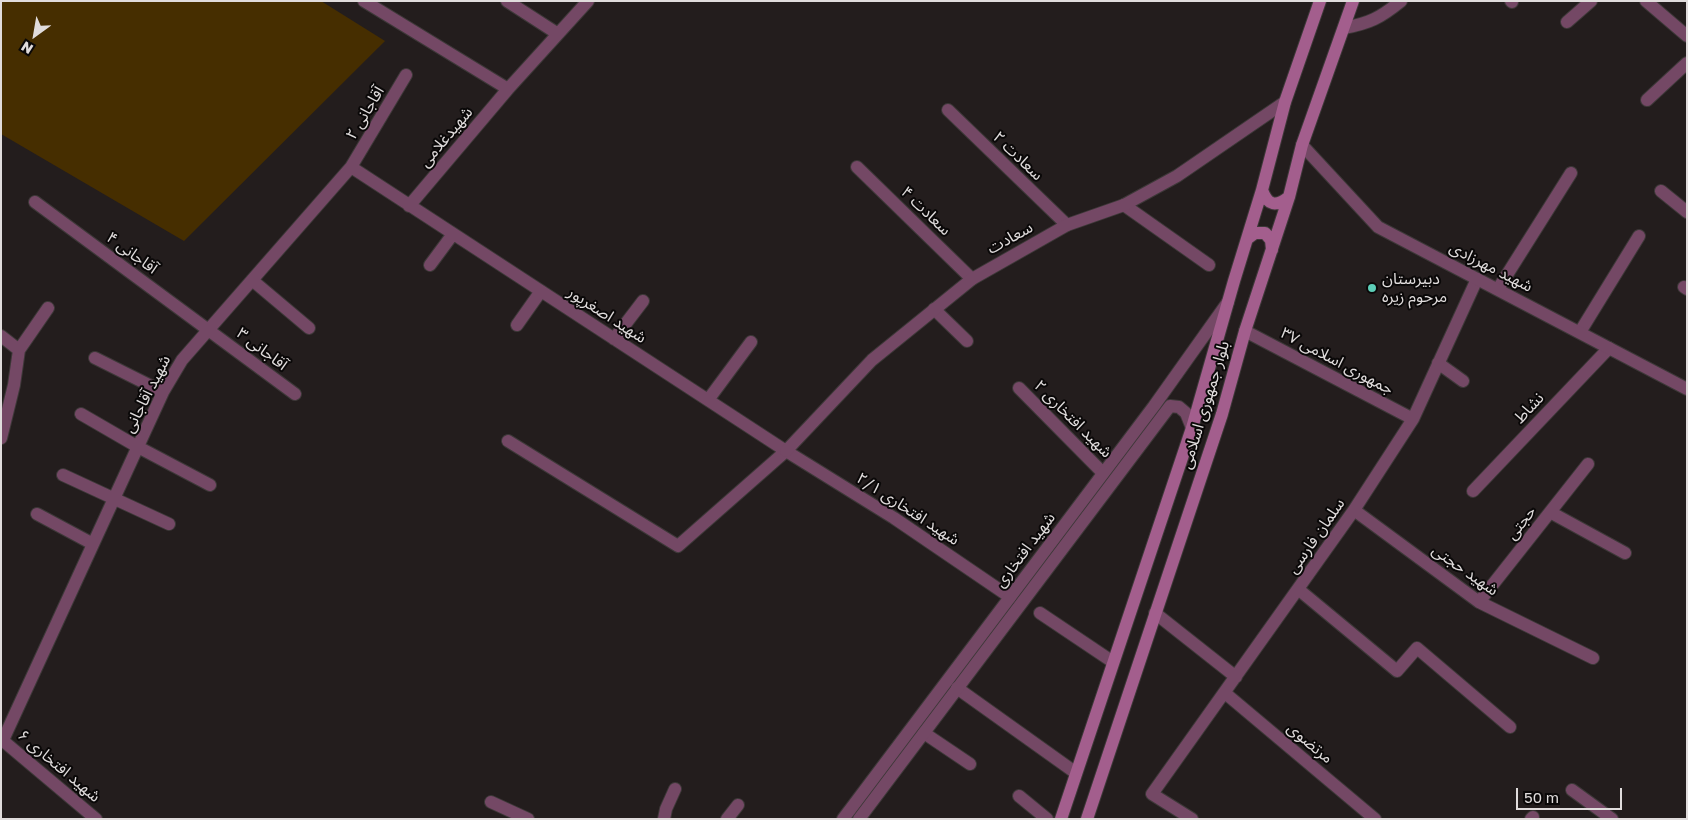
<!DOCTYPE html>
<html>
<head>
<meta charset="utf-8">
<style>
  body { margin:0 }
  #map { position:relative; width:1688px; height:820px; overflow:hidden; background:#231d1d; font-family:"Golos Text",sans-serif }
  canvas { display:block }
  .frame { position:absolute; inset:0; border:2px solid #e0dcdc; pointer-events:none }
  .north { position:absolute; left:10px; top:10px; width:50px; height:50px; -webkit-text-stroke:4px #0a0808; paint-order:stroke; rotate:212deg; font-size:14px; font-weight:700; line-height:20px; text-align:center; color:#e0dcdc }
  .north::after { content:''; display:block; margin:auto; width:18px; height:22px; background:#e0dcdc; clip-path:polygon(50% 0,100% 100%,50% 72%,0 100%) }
  .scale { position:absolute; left:1516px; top:788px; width:106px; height:22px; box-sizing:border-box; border:2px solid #e0dcdc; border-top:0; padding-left:6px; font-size:15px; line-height:18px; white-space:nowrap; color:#e0dcdc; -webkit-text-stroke:4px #0a0808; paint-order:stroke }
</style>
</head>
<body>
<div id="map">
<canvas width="1688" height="820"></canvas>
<div class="frame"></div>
<div class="north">N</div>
<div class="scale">50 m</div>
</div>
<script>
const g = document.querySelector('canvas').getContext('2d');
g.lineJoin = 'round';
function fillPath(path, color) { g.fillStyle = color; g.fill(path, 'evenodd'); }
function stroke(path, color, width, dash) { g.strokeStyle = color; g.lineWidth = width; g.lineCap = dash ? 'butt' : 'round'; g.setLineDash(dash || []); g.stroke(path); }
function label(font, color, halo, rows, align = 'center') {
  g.font = font + ' "Golos Text","Noto Sans Arabic",sans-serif'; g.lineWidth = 4; g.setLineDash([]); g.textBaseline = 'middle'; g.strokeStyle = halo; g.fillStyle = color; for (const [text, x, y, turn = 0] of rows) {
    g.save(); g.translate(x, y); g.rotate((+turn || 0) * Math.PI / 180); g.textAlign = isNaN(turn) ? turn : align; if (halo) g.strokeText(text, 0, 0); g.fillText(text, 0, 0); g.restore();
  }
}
fillPath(new Path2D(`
  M1,1H321L385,41L184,241L1,134Z`), '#462e00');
const minor = new Path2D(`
  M364,1L508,89
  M507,1L558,34
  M1511,1L1512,2
  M1567,22L1591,1
  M1344,28C1370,23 1380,18 1401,1
  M1647,100L1687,63
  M948,110L1067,225
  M351,167L406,75
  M857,167L972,279
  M1661,191L1687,212
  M35,202L295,394
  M1124,205L1209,265
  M409,206L508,89L588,1
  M430,265L453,234
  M252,280L309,328
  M1684,287L1687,289
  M1498,289L1571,173
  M934,309L967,341
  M517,325L541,291
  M1245,331L1413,419
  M1580,332L1639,236
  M1,336L19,350
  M614,339L643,301
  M95,358L163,392
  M1438,363L1463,381
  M1019,388L1103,473
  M708,400L751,342
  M81,414L138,447L210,485
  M1,438L14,385L19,350L48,308
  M508,441L678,546L786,451
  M63,475L169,524
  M1473,491L1609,348
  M1354,510L1479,602L1593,658
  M1550,512L1625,553
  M37,514L93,544
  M1298,589L1397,671L1417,648L1510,727
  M1479,602L1588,464
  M1040,613L1113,662
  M1155,613L1236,677
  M957,688L1076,773
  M1225,693L1375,819
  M924,733L970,764
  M1,739L96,819
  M3,740L163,392L182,360L351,167L786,451L894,518L1010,597
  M1572,790L1612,819
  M1019,796L1047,819
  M491,802L528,819
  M664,819L666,809L675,789
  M727,819L738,805
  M1192,819L1152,794L1354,510L1413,419L1477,279
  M1531,819L1533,817`);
const tertiary = new Path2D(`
  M1646,1L1687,36
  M1302,145L1378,227L1687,389
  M786,451L872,360L972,279L1067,225L1124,205L1177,176L1285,102
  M843,819L1154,406L1228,302
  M859,819L1170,406L1179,407L1186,413L1192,428`);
const secondary = new Path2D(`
  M1262,190C1268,206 1276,207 1289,197
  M1247,239L1255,233H1265L1271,240L1272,250
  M1061,819L1192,428L1234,281L1262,190L1285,102L1320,1
  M1087,819L1222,414L1245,331L1289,197L1302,145L1353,1`);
stroke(minor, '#3d3838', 14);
stroke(tertiary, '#3d3838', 14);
stroke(secondary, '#3d3838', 14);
stroke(minor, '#744865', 12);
stroke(tertiary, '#744865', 12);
stroke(secondary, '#a35e8d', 12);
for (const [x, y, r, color] of [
  [1372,288,5,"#5dceb8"]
]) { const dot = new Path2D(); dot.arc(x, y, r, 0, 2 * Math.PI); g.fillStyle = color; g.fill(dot); stroke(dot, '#0a0808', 2); }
label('16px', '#e0dcdc', '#0a0808', [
  ["آقاجانی ۲",365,113,-59],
  ["شهیدغلامی",446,137,-50],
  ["سعادت ۲",1018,156,44],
  ["سعادت ۴",926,211,44],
  ["سعادت",1010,238,-29],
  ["آقاجانی ۴",132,253,36],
  ["شهید مهرزادی",1491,267,27],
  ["شهید اصغرپور",607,315,33],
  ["آقاجانی ۳",262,349,37],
  ["جمهوری اسلامی ۳۷",1337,361,28],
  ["شهید آقاجانی",147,394,-63],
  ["بلوار جمهوری اسلامی",1205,405,-73],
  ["نشاط",1529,408,-47],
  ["شهید افتخاری ۲",1073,419,45],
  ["شهید افتخاری ۲/۱",908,509,33],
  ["حجتی",1521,523,-52],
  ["سلمان فارسی",1316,536,-55],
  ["شهید افتخاری",1025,550,-53],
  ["شهید حجتی",1465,570,35],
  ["مرتضوی",1310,743,40],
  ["شهید افتخاری ۶",59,766,40]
]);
label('16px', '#e0dcdc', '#0a0808', [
  ["دبیرستان",1382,279],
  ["مرحوم زیره",1382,297]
], 'left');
</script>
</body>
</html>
